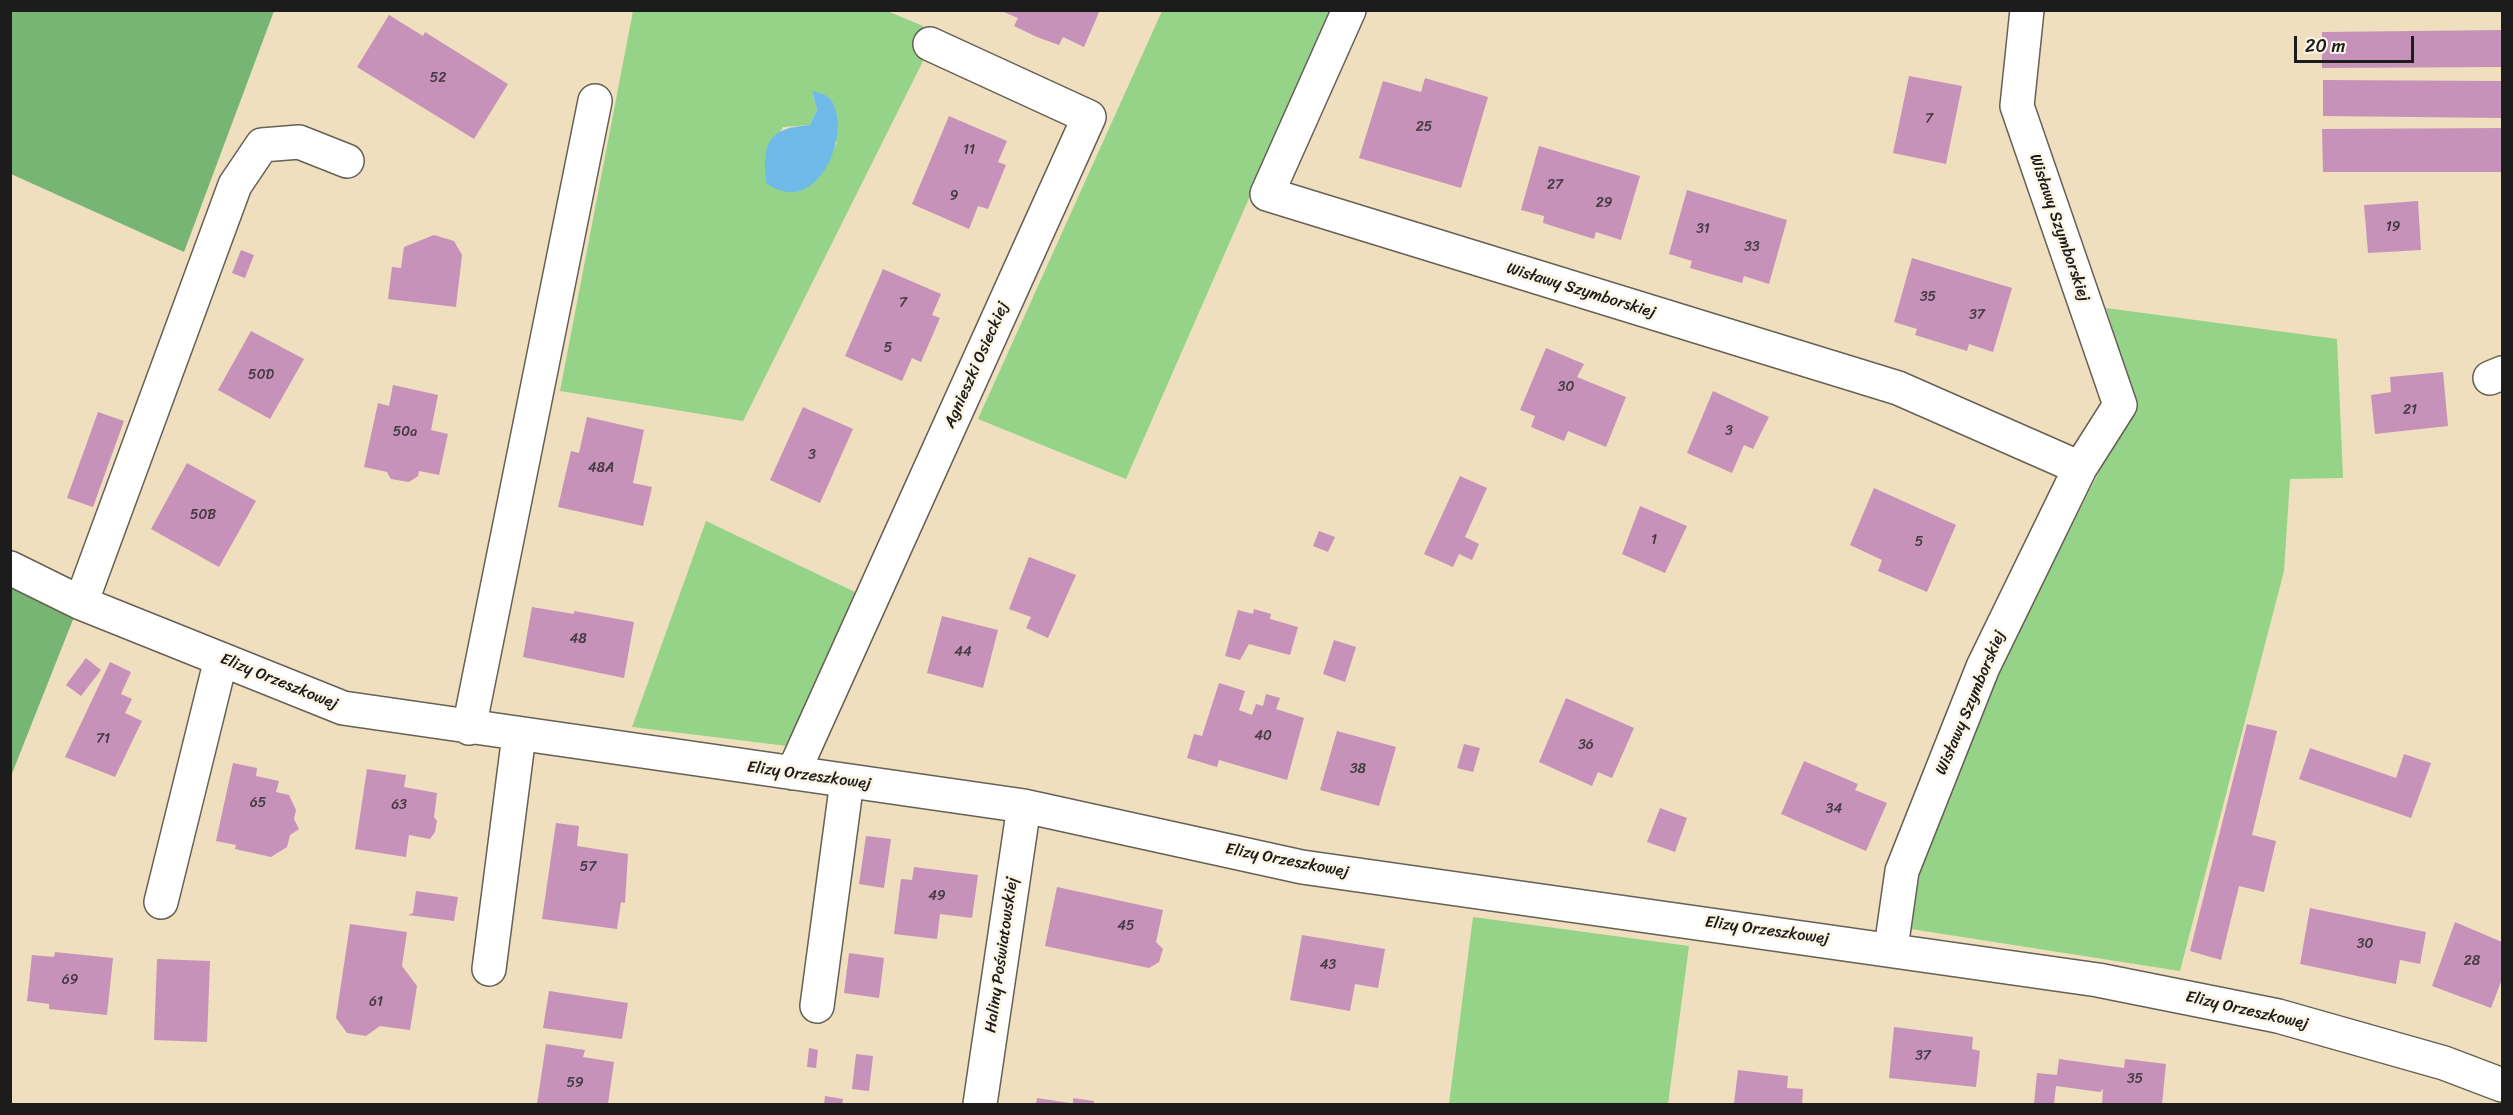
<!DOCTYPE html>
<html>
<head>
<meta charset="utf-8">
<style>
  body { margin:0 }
  #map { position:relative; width:2513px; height:1115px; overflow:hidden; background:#efdfbe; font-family:Sriracha,sans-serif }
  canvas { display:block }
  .frame { position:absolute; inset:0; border:12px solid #1c1c1c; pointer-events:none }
  .scale { position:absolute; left:2294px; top:36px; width:120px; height:27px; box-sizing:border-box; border:3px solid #1c1c1c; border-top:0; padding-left:8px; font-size:18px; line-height:21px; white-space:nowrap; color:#1c1c1c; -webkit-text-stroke:4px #fcf5e5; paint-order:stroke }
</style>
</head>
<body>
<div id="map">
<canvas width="2513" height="1115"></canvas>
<div class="frame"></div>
<div class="scale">20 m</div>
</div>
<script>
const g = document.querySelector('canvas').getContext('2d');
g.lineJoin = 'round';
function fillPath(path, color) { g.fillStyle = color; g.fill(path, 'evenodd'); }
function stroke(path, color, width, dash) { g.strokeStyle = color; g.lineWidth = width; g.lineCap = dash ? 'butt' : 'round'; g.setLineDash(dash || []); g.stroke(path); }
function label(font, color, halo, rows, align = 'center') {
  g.font = font + ' Sriracha,sans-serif'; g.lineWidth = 5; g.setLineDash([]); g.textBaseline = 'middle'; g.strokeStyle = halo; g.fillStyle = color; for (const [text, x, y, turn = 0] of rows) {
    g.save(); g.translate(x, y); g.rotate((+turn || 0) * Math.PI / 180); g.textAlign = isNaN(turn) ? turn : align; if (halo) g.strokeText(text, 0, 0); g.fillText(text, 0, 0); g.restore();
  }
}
fillPath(new Path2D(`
  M633,11H887L923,26L924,59L743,421L560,391ZM812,92L837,143L819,177L766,183L765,157L783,127L810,125L817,110Z
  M1162,11H1331L1126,479L978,419Z
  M2106,308L2337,339L2343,478L2290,479L2284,571L2180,971L1911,929L1914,895L1926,853L1996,675L2135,401Z
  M706,521L855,592L787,746L632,727Z
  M1473,917L1689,946L1668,1104H1449Z`), '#94d388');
fillPath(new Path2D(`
  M11,10L274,11L184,252L11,174Z
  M11,551L73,579L74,617L11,776Z`), '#77b574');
fillPath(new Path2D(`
  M812,91C816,92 821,93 825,95C858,115 823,224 766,183C762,141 769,128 810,125L817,110Z`), '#70bae9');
fillPath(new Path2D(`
  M999,10H1100L1084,47L1063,37L1059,45L1037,37L1014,26L1018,18Z
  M389,15L423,36L425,32L508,84L474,139L357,67Z
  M2502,30V67L2322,68V32Z
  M1909,76L1962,86L1946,164L1893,153Z
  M1425,78L1488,97L1461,188L1359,158L1383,81L1421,92Z
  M2323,80L2502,81V118L2323,116Z
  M949,116L1007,141L998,162L1006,165L988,209L978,206L969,229L912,204Z
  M2502,128V172H2323L2322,129Z
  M1539,146L1640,176L1621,240L1596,232L1594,239L1543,223L1544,216L1521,210Z
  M1687,190L1787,220L1769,284L1744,276L1742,283L1690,268L1692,261L1669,254Z
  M2418,201L2421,250L2368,253L2364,205Z
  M434,235L454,241L462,255L456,307L388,299L392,267L401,268L404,247Z
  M241,250L254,255L245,278L232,273Z
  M1912,258L2012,288L1993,352L1969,344L1967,351L1915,335L1917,329L1894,322Z
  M883,269L941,294L932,315L940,318L921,362L912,358L902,381L845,356Z
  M251,331L304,359L270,419L218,390Z
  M1546,348L1584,364L1577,377L1626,397L1606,447L1568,431L1564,441L1531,427L1535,416L1520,410Z
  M2443,372L2448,426L2375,434L2371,395L2391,392L2390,377Z
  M393,385L438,395L431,430L448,434L439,475L419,471L418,476L409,482L391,479L387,472L364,467L378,403L389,406Z
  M1713,391L1769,417L1753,449L1744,445L1732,473L1687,453Z
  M803,407L853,429L820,503L770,480Z
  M98,412L124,421L93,507L67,498Z
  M587,417L644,430L633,483L652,487L643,526L558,507L571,451L579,453Z
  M187,463L256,501L219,567L151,529Z
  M1460,476L1487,488L1465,537L1479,544L1472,560L1459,554L1453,567L1424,554Z
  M1874,488L1956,525L1927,592L1878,571L1882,560L1850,545Z
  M1640,506L1687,526L1665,573L1622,554Z
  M1319,531L1335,537L1328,552L1313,546Z
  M1029,557L1076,575L1048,638L1026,628L1031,617L1009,609Z
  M532,607L574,614V611L634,622L624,678L523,657Z
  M1254,609L1271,614L1270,619L1298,627L1290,655L1249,644L1240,660L1225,656L1238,610L1253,614Z
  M942,616L998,630L983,688L927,673Z
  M1334,640L1356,647L1345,682L1323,674Z
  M86,658L101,670L81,696L66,685Z
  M110,662L131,672L121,694L132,699L125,713L142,721L115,777L65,757Z
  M1219,683L1245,691L1239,710L1252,715L1256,704L1263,706L1266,694L1280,698L1276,709L1304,718L1287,780L1219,760L1217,767L1187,758L1194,734L1202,736Z
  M1566,698L1634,728L1612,778L1598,772L1592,786L1539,762Z
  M2247,724L2277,731L2252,835L2276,841L2264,892L2239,886L2221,960L2190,951Z
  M1337,731L1396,747L1379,806L1320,790Z
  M1464,744L1480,748L1473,772L1457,768Z
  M2310,748L2396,778L2404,754L2431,763L2411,818L2299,779Z
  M1804,761L1858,784L1855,790L1887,803L1866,851L1781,814Z
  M233,763L257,768L256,776L279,781L276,792L289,795L296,810L294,819L299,829L290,835L287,847L271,857L235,849L236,845L216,841Z
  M367,769L406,775L404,787L437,793L434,817L437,821L435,832L430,839L409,835L406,857L355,849Z
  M1660,808L1687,818L1675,852L1647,842Z
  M556,823L579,826L577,846L628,854L625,903L621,902L617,929L542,919Z
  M866,836L891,839L884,888L859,884Z
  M914,867L978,875L972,918L940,914L937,939L894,934L901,879L912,880Z
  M1057,887L1163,910L1156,942L1163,949L1159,962L1149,968L1045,946Z
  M416,891L458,897L454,921L408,915L413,913Z
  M2310,908L2426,932L2420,964L2400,960L2396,984L2300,964Z
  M2455,922L2502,942V979L2491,1008L2432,986Z
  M350,924L407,932L402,966L417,986L410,1030L380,1026L366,1036L347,1033L336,1018Z
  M1302,935L1385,949L1378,988L1355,984L1350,1011L1290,1000Z
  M55,952L113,958L107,1015L49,1009V1004L27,1001L32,955L54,957Z
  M849,953L884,958L879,998L844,993Z
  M157,959L210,961L207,1042L154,1040Z
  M549,991L628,1003L622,1039L543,1028Z
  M1894,1027L1973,1037L1972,1049L1980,1051L1976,1087L1889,1078Z
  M546,1044L585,1050L583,1057L614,1062L608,1104H537Z
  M809,1048L818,1050L816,1068L807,1067Z
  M856,1054L873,1056L869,1091L852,1089Z
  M2059,1059L2124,1068L2125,1059L2166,1064L2162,1104H2102L2103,1089L2100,1092L2056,1086L2054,1104H2034L2037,1073L2057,1075Z
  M1738,1070L1788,1076L1787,1088L1803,1089L1802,1104H1734Z
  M825,1096L843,1099L842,1104H824Z
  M1037,1098L1070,1103V1104H1036Z
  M1073,1098L1094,1101V1104H1073Z`), '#c692ba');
const minor = new Path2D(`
  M1349,10L1267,194L1898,388L2080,468
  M2490,378L2502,373
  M10,568L81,603L343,708L1024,806L1302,867L2098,980L2278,1016L2444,1063L2502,1085
  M81,603L235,185L262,145L299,142L347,161
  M469,728L595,101
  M793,773L1089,117L930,44
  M161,902L221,659
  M1891,948L1902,871L1983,667L2080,468L2120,405L2017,106L2027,10
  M489,969L519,735
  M817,1006L847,781
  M980,1104L1024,806`);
stroke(minor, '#666055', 36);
stroke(minor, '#fff', 33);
label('14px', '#463a44', null, [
  ["52",438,78],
  ["7",1929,119],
  ["25",1424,127],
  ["11",969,150],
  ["27",1555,185],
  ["9",954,196],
  ["29",1604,203],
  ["19",2393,227],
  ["31",1703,229],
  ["33",1752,247],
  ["35",1928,297],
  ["7",903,303],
  ["37",1977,315],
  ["5",888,348],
  ["50D",261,375],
  ["30",1566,387],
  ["21",2410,410],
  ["3",1729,431],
  ["50a",405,432],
  ["3",812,455],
  ["48A",601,468],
  ["50B",203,515],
  ["1",1654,540],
  ["5",1919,542],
  ["48",578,639],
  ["44",963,652],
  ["40",1263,736],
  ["71",103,739],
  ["36",1586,745],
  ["38",1358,769],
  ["65",258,803],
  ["63",399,805],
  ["34",1834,809],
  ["57",588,867],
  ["49",937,896],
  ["45",1126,926],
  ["30",2365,944],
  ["28",2472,961],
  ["43",1328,965],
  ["69",70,980],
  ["61",376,1002],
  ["37",1923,1056],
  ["35",2135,1079],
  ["59",575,1083]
]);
label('16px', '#1c1c1c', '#fcf5e5', [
  ["Wisławy Szymborskiej",2059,228,71],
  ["Wisławy Szymborskiej",1581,291,17],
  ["Agnieszki Osieckiej",977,365,-66],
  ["Elizy Orzeszkowej",279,682,22],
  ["Wisławy Szymborskiej",1971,703,-67],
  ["Elizy Orzeszkowej",809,776,8],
  ["Elizy Orzeszkowej",1287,861,11],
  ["Elizy Orzeszkowej",1767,931,8],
  ["Haliny Poświatowskiej",1002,955,-82],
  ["Elizy Orzeszkowej",2247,1011,13]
]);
</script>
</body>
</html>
